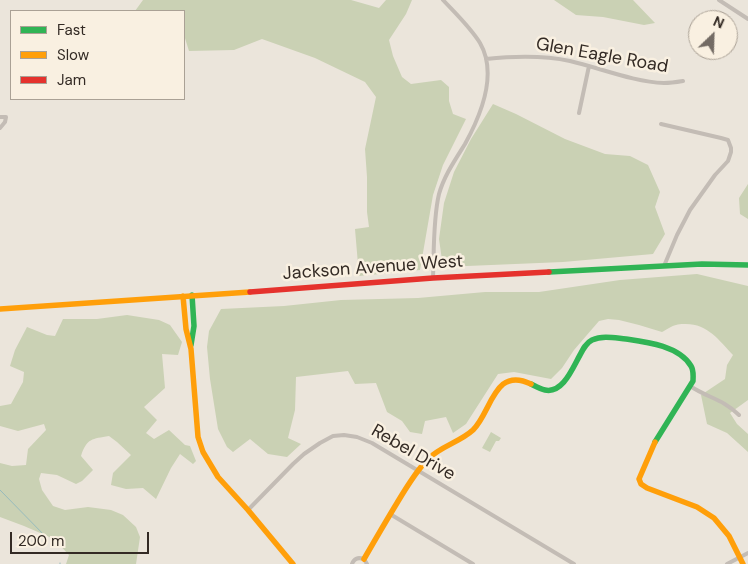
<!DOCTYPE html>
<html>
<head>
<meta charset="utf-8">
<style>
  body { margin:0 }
  #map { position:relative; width:748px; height:564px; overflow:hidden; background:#ebe5db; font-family:"DM Sans",sans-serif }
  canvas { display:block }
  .legend { position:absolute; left:10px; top:10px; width:175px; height:90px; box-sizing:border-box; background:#f9f0e1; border:1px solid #aaa195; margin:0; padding:6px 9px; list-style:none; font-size:15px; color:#332a24 }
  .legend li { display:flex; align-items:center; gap:10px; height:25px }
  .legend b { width:25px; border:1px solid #aaa195 }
  .north { position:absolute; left:688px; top:10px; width:50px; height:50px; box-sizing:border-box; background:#f9f0e1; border:1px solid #aaa195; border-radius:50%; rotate:24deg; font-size:14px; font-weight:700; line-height:20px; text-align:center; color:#332a24 }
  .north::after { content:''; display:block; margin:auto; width:18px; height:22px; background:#736b64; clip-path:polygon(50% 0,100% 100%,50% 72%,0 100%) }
  .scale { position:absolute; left:10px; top:532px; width:139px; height:22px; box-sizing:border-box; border:2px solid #332a24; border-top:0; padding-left:6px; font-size:15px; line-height:18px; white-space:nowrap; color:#332a24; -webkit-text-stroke:4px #f9f0e1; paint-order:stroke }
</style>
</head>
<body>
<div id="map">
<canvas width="748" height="564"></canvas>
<ul class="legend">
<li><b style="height:6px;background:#30b455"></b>Fast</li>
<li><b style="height:6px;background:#ff9f0a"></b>Slow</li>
<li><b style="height:6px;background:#e5322d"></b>Jam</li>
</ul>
<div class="north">N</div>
<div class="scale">200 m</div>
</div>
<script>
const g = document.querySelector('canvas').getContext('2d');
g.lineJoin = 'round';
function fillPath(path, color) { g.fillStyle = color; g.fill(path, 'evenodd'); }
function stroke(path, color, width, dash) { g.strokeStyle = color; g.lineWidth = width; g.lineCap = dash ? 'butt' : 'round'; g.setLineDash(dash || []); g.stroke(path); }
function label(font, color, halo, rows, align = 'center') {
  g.font = font + ' "DM Sans",sans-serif'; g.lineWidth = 5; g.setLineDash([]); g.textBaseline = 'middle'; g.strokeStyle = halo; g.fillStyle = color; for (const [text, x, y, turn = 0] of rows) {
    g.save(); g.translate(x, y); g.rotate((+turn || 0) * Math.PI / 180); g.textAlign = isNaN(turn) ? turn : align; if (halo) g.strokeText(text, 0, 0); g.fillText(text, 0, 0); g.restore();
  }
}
fillPath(new Path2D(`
  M143,0H351L379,8L386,0H412L406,14L389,40L393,56L402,77L411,84L441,80L449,87V101L453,114L466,119L443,165L433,195L420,270L359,276L355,229L369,227L367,212V177L365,149L376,97L365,82L315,58L262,39L234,50L189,51L184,35V11H135Z
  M554,0H633L655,23L644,25L603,17L576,15Z
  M493,104L516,114L565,139L605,154L630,156L648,165L660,192L655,207L665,234L653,254L563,262L443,267L439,239L444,203L454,172L471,139Z
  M748,184V219L740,214L739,198Z
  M697,274L748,286V400L730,413L737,424L748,434V452L727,433L707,424L701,395L725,379L727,365L733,355C719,340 707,323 684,324C681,324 678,324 676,325C671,326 666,330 662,332L639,325L619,320L608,319L599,321L574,350L562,368L551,379L514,372L498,374L466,424L453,433L446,417L425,421L422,434L410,432L402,421L387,412L376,383L355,384L348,371L296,377L295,410L288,438L301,444L287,457L268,454L250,439L233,452L227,447L218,429L210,379L207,347L209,331L221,309L284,306L341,300L418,298L485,292H539L620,280Z
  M127,315L159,320L170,325L182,342L178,355L162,354L165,388L144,407L157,420L146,433L154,439L169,430L185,445L190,446L196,461L193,464L180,454L171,468L156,499L143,488L126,489L111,485L113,473L131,455L117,442L109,436C92,439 87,438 81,456L93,470L82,481L76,484L57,475L41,473L39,479L42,490L53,506L65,510L88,507L111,510L123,515L136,527L140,537L136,564H66L69,555L54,539L24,526L0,517V463L12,466L26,465L28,449L46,430L44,424L18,431L0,426V406L11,404L23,382L24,372L10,366L15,350L27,327L47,335L55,336L63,319H97Z
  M491,432L501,438L499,441H496L490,452L482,448Z`), '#cad1b4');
stroke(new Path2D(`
  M0,490L47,538
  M60,564V563`), '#97bbbc', 1);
stroke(new Path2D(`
  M719,0L748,19
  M486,59C515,56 542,55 570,61C600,68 634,82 664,83C671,83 677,82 683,81
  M579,113L589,66
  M0,117H6L5,122L0,128
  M661,124L721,138L728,140L731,148V152L728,161L715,175L690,210L677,235L664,266
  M433,278C434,252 433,219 439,194C444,176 455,160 465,144C481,115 498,74 480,43C470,27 456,14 443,0
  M690,386C708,398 723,399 739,415
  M248,510L293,464L304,454L320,443L333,436L344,435L357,437L372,443L574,564
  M390,514L473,564
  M352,564C354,558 358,557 364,559L367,564
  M727,564L748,553`), '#c3bcb5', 4);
stroke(new Path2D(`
  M549,272L702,264L748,265
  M191,345L194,326L192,295
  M531,384C535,386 540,389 545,390C563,394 573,367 580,355C583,349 586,343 592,340C603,335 615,338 626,339C647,342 679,346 691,366C694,371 693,376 693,381L655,442`), '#30b455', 5.5);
stroke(new Path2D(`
  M183,296L186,329L191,349L198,437L203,452L218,477L248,510L293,564
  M0,309L250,292
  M655,442L639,479L641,484L647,488L697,507L714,518L729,536L743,564
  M364,559C375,540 386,521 397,503C406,488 416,471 428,459C441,446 460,442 473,430C492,411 494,366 531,384`), '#ff9f0a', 5.5);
stroke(new Path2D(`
  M250,292L433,278L549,272`), '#e5322d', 5.5);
label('18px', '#332a24', '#f9f0e1', [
  ["Glen Eagle Road",602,56,10],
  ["Jackson Avenue West",373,268,-4],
  ["Rebel Drive",413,453,30]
]);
</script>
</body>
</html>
